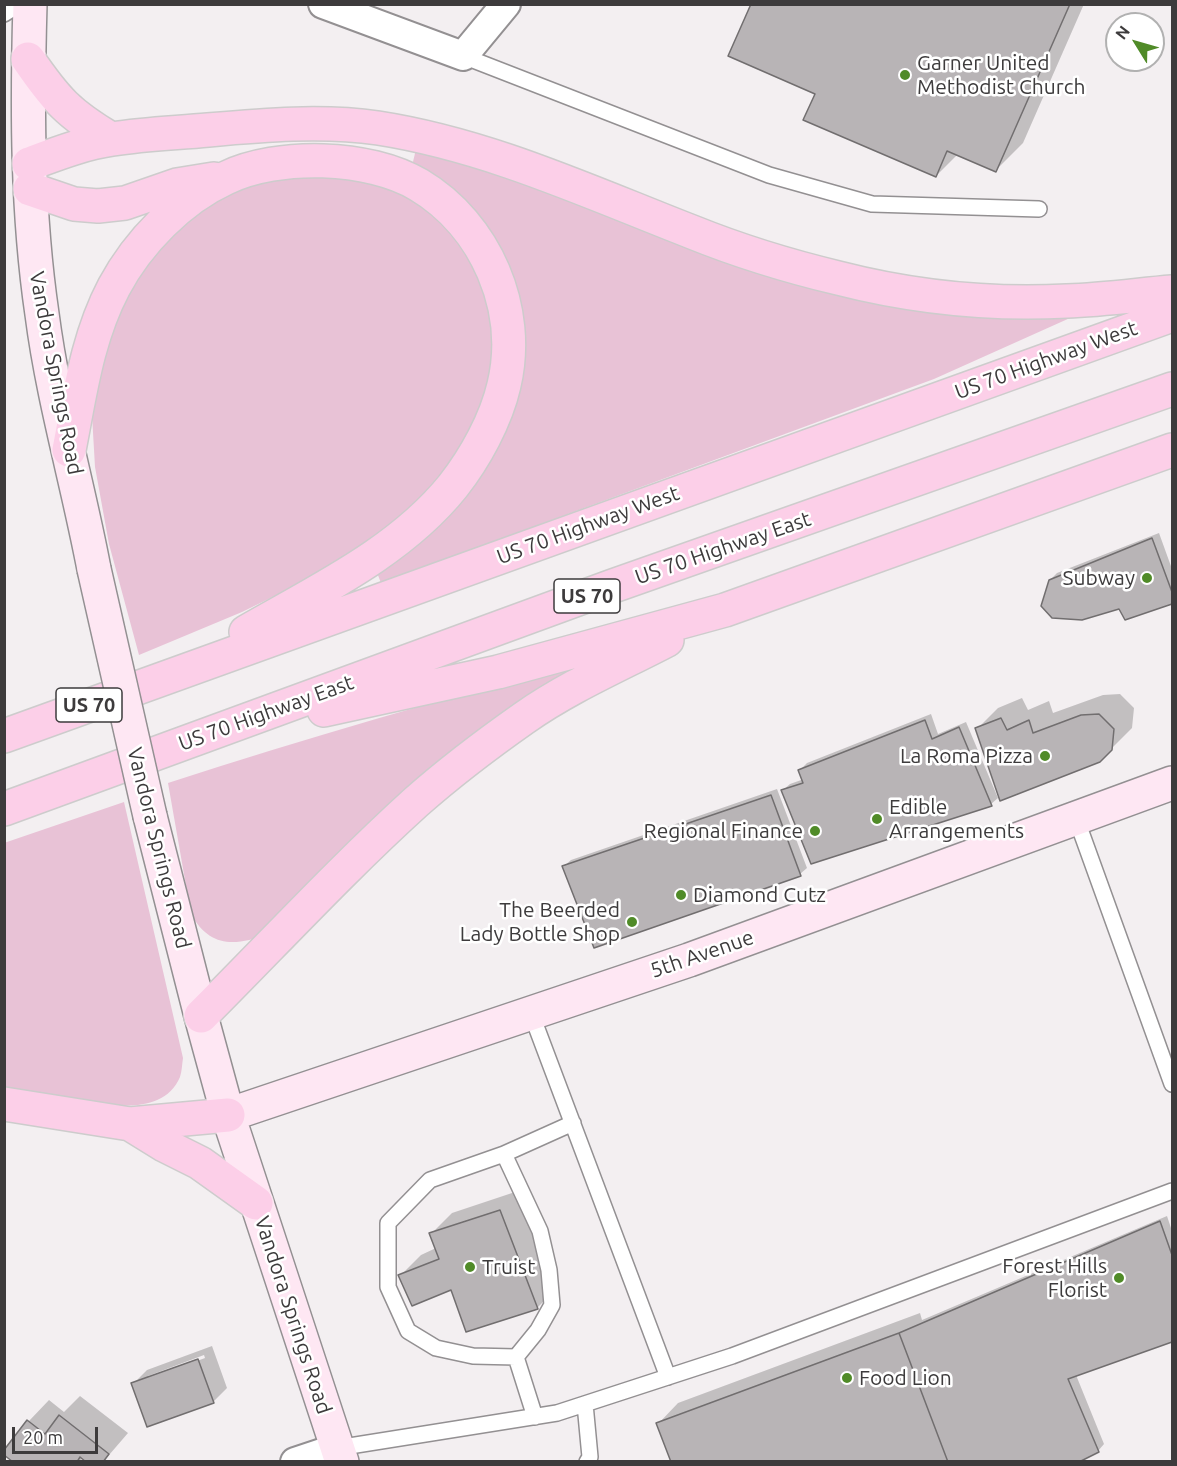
<!DOCTYPE html>
<html>
<head>
<meta charset="utf-8">
<style>
  body { margin:0 }
  #map { position:relative; width:1177px; height:1466px; overflow:hidden; background:#f3eff1; font-family:Ubuntu,sans-serif }
  canvas { display:block }
  .frame { position:absolute; inset:0; border:6px solid #3d3b3c; pointer-events:none }
  .north { position:absolute; left:1105px; top:12px; width:60px; height:60px; box-sizing:border-box; background:#fff; border:2px solid #b1b1b1; border-radius:50%; rotate:307deg; font-size:16px; font-weight:700; line-height:24px; text-align:center; color:#3d3b3c }
  .north::after { content:''; display:block; margin:auto; width:21px; height:27px; background:#508b28; clip-path:polygon(50% 0,100% 100%,50% 72%,0 100%) }
  .scale { position:absolute; left:12px; top:1427px; width:86px; height:27px; box-sizing:border-box; border:3px solid #3d3b3c; border-top:0; padding-left:8px; font-size:18px; line-height:21px; white-space:nowrap; color:#3d3b3c; -webkit-text-stroke:4px #fff; paint-order:stroke }
</style>
</head>
<body>
<div id="map">
<canvas width="1177" height="1466"></canvas>
<div class="frame"></div>
<div class="north">N</div>
<div class="scale">20 m</div>
</div>
<script>
const g = document.querySelector('canvas').getContext('2d');
g.lineJoin = 'round';
function fillPath(path, color) { g.fillStyle = color; g.fill(path, 'evenodd'); }
function stroke(path, color, width, dash) { g.strokeStyle = color; g.lineWidth = width; g.lineCap = dash ? 'butt' : 'round'; g.setLineDash(dash || []); g.stroke(path); }
function label(font, color, halo, rows, align = 'center') {
  g.font = font + ' Ubuntu,sans-serif'; g.lineWidth = 5; g.setLineDash([]); g.textBaseline = 'middle'; g.strokeStyle = halo; g.fillStyle = color; for (const [text, x, y, turn = 0] of rows) {
    g.save(); g.translate(x, y); g.rotate((+turn || 0) * Math.PI / 180); g.textAlign = isNaN(turn) ? turn : align; if (halo) g.strokeText(text, 0, 0); g.fillText(text, 0, 0); g.restore();
  }
}
fillPath(new Path2D(`
  M417,145L1020,316L1070,318L934,379L381,583L376,570L405,548L523,339L412,166Z
  M314,172L393,186L425,206L472,255L492,308L493,375L468,442L416,505L350,555L297,585L242,612L139,655L109,544L95,467L92,415L105,331L144,261L200,208L236,189L275,177Z
  M587,662L267,934C235,947 209,947 191,914L168,783C307,738 446,697 587,662Z
  M124,802L183,1058C182,1064 182,1071 180,1077C163,1117 108,1105 74,1100C51,1097 28,1094 5,1090L4,843Z`), '#e8c2d6');
fillPath(new Path2D(`
  M752,4H1084L1023,143L996,170L958,154L936,176L817,93Z
  M1159,533L1172,569V602L1126,618L1120,608L1050,580L1057,573Z
  M1120,694L1134,708L1132,728L1111,749L977,729L998,708L1022,698L1028,710L1049,701L1053,713L1103,695Z
  M931,714L938,734L966,722L998,798L991,804L812,862L783,790L790,784L804,779L800,770L807,763Z
  M777,789L807,868L800,874L564,866L571,860Z
  M521,1190L558,1287L537,1308L400,1276L421,1255L436,1248L431,1234L452,1213Z
  M1167,1216L1172,1231V1341L1076,1375L1104,1444L1098,1451L658,1424L678,1403L920,1313L922,1320Z
  M212,1346L227,1388L213,1402L133,1384L147,1370ZM204,1355L205,1358L148,1379V1376Z
  M80,1396L128,1433L103,1462H88L83,1457L80,1462H16L4,1452L29,1421L49,1400L64,1412Z`), '#0003');
const building = new Path2D(`
  M751,4H1070L996,172L947,151L936,177L803,120L815,94L728,56Z
  M1152,538L1172,592V604L1125,620L1119,609L1082,620L1052,618L1041,606L1049,580Z
  M1099,714L1114,729L1112,750L1100,762L1000,801L975,728L1001,718L1007,730L1029,720L1033,733L1081,715Z
  M925,720L932,739L959,727L992,806L811,864L781,790L803,783L798,770Z
  M771,795L801,876L594,948L562,866Z
  M500,1210L538,1309L466,1332L451,1290L412,1306L398,1275L439,1259L429,1233Z
  M1160,1221L1172,1255V1342L1068,1379L1099,1452L1079,1462H948L899,1333Z
  M899,1333L948,1462H671L656,1423Z
  M198,1359L214,1403L147,1427L131,1383Z
  M59,1415L109,1454L103,1462H86L80,1457L77,1462H13L4,1455V1450L27,1420L45,1434Z`);
fillPath(building, '#b8b4b6');
stroke(building, '#716e6f', 1.5);
const lane = new Path2D(`
  M4,14L20,4
  M463,56L769,175L872,204L1039,209
  M1076,818L1172,1084
  M531,1013L668,1377
  M504,1154L540,1231L549,1270L552,1305L538,1330L516,1357
  M516,1357L473,1356L436,1348L408,1331L388,1287V1223L430,1180L504,1154L573,1123
  M516,1357L535,1417
  M585,1404L590,1457L587,1462
  M337,1448L557,1413L732,1356L1172,1191`);
const street = new Path2D(`
  M323,4L463,56L506,4
  M295,1462L337,1448`);
const secondary = new Path2D(`
  M30,4C27,108 27,212 42,314C53,400 78,484 94,569
  M150,816L201,1016L228,1115L342,1462
  M228,1115L689,960L1172,783`);
const primary = new Path2D(`
  M28,59C56,100 69,114 111,139
  M29,164C56,154 84,143 113,139C144,134 176,133 208,130C264,125 322,120 378,128C488,145 589,192 692,232C739,251 788,266 838,278C912,297 991,305 1067,301C1102,300 1137,295 1172,292
  M30,189L74,204L98,206L125,203L177,185L214,179
  M69,450C80,394 87,338 114,287C138,242 180,199 226,178C278,153 369,155 419,185C486,225 522,309 504,385C496,420 475,458 453,486C400,552 317,591 246,632
  M324,710L498,672L725,610L1172,450
  M4,736L1172,315
  M4,809L613,586L1172,389
  M201,1016C272,945 341,870 416,802C450,772 487,744 524,718C568,687 619,665 667,640
  M4,1104L130,1124L228,1115
  M130,1124L164,1145L200,1163L256,1203`);
stroke(lane, '#939092', 18);
stroke(street, '#939092', 32);
stroke(secondary, '#939092', 36);
stroke(primary, '#cdcccc', 36);
stroke(lane, '#fff', 15);
stroke(street, '#fff', 28);
stroke(secondary, '#fee7f3', 33);
stroke(primary, '#fccfe8', 33);
const secondaryBridge = new Path2D(`
  M94,569L150,816`);
stroke(secondaryBridge, '#939092', 36, []);
stroke(secondaryBridge, '#fee7f3', 33);
for (const [x, y, r, color] of [
  [905,75,6,"#508b28"],
  [1147,578,6,"#508b28"],
  [1045,756,6,"#508b28"],
  [877,819,6,"#508b28"],
  [815,831,6,"#508b28"],
  [681,895,6,"#508b28"],
  [632,922,6,"#508b28"],
  [470,1267,6,"#508b28"],
  [1119,1278,6,"#508b28"],
  [847,1378,6,"#508b28"]
]) { const dot = new Path2D(); dot.arc(x, y, r, 0, 2 * Math.PI); g.fillStyle = color; g.fill(dot); stroke(dot, '#fff', 2); }
for (const [x, y, w] of [
  [587,596,66],
  [89,705,66]
]) { const box = new Path2D(); box.roundRect(x - w / 2, y - 17, w, 34, 4.5); g.fillStyle = '#fff'; g.fill(box); stroke(box, '#3d3b3c', 1.5); }
label('bold 20px', '#3d3b3c', null, [
  ["US 70",587,596],
  ["US 70",89,705]
]);
label('21px', '#3d3b3c', '#fff', [
  ["Garner United",917,63],
  ["Methodist Church",917,87],
  ["Subway",1135,578,"right"],
  ["La Roma Pizza",1033,756,"right"],
  ["Edible",889,807],
  ["Arrangements",889,831],
  ["Regional Finance",803,831,"right"],
  ["Diamond Cutz",693,895],
  ["The Beerded",620,910,"right"],
  ["Lady Bottle Shop",620,934,"right"],
  ["Forest Hills",1107,1266,"right"],
  ["Florist",1107,1290,"right"],
  ["Truist",482,1267],
  ["Food Lion",859,1378]
], 'left');
label('21px', '#3d3b3c', '#fff', [
  ["US 70 Highway West",1046,360,-20],
  ["Vandora Springs Road",56,373,79],
  ["US 70 Highway West",588,525,-20],
  ["US 70 Highway East",723,548,-19],
  ["US 70 Highway East",266,713,-20],
  ["Vandora Springs Road",159,848,76],
  ["5th Avenue",702,954,-19],
  ["Vandora Springs Road",293,1315,72]
]);
</script>
</body>
</html>
